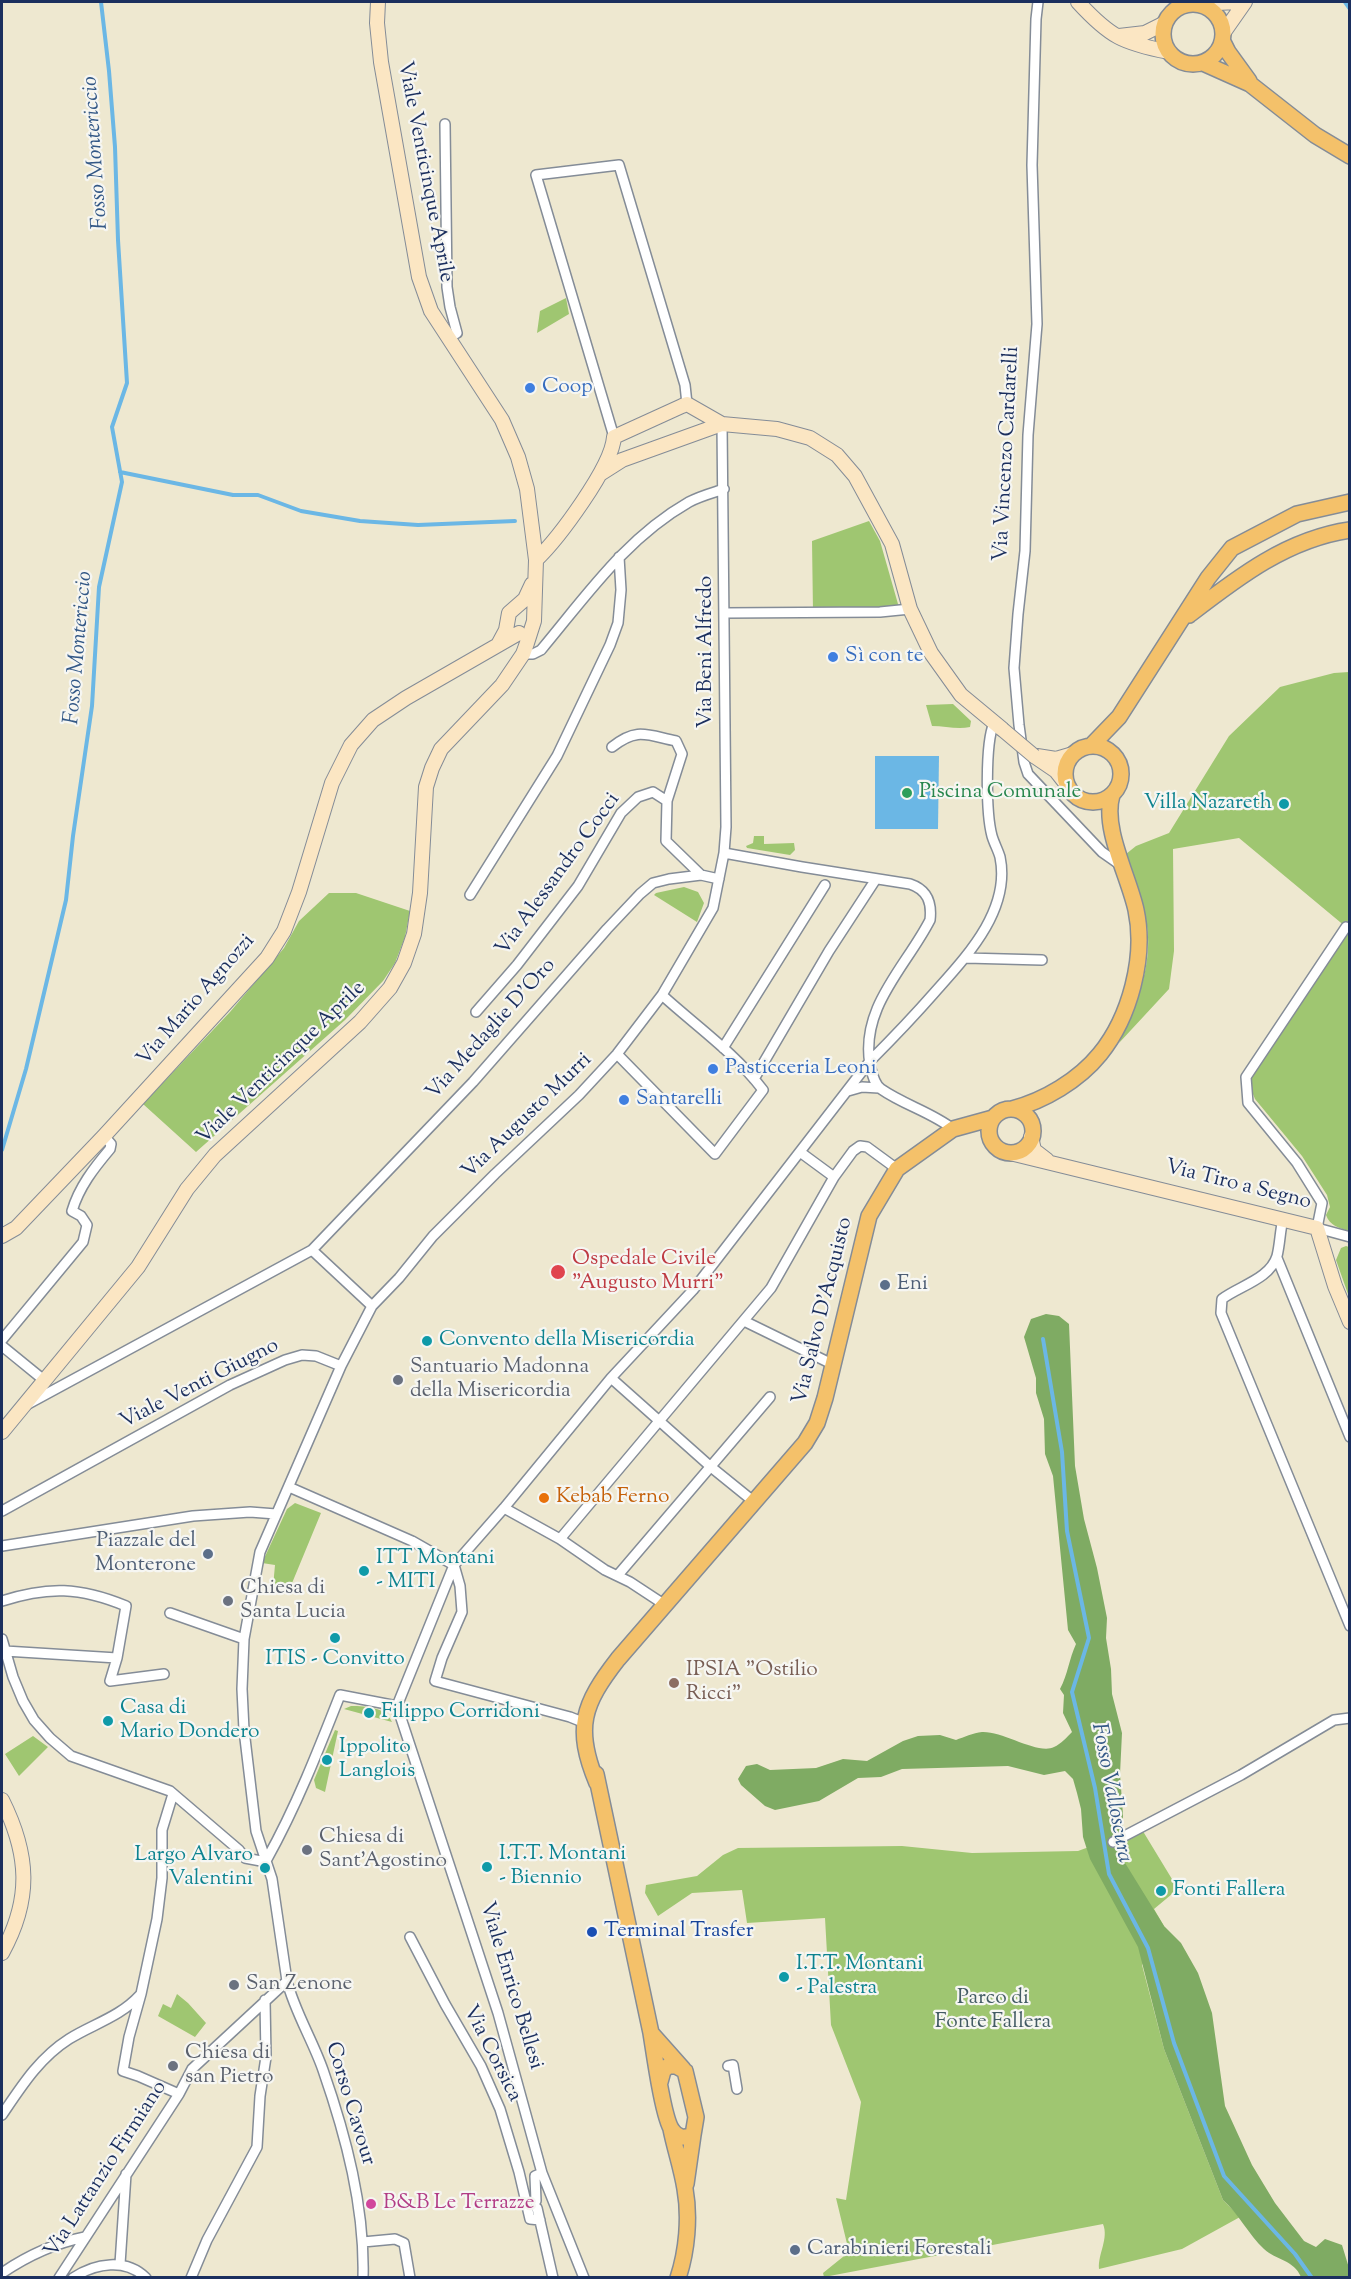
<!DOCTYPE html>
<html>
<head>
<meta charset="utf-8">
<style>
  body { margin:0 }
  #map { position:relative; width:1351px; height:2279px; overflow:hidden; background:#eee8d0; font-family:"Sorts Mill Goudy",serif }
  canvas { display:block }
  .frame { position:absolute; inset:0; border:3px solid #1b2f5e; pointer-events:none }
</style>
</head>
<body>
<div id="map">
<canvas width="1351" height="2279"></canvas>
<div class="frame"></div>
</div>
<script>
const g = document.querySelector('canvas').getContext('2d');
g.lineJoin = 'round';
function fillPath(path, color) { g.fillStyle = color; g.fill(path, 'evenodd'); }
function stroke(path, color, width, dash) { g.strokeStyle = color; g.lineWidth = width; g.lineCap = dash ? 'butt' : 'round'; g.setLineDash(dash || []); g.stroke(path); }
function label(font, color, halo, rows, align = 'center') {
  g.font = font + ' "Sorts Mill Goudy",serif'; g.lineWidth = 4.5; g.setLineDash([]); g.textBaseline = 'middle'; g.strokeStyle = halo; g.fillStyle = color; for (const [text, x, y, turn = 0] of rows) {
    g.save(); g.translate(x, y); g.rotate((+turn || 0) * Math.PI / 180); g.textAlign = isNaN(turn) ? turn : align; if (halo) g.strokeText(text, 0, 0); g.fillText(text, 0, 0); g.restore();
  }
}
fillPath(new Path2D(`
  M566,298L569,314L537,333L540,311Z
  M869,521L880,541L898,604V608L813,612L812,541Z
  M1349,672L1350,926L1347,927L1350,935L1349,1231C1339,1228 1330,1226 1326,1215L1330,1207L1327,1195L1302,1156L1255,1099L1246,1077L1346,927L1239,838L1173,849L1174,951L1169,989L1119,1043C1135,1009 1153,966 1147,926C1143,902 1133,878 1126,854L1136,846L1169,833L1229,736L1280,687L1334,673Z
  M953,704L971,721L970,727C958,730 945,726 932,726L926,705Z
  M754,836H764V844L794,843L795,850L790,855L747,848L746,846L753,843Z
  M684,887L698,892L704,903L697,922L654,895L656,893Z
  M329,893H356L410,911L405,937L395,963L383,981L345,1020L196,1152L143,1104L230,1012L284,948L299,921Z
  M1346,1246L1349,1247V1297L1336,1260L1341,1248Z
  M295,1503L321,1513L290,1588L273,1587L275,1565L262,1563L287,1509Z
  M351,1706C367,1706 385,1707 392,1722L344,1709Z
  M335,1730L338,1731L325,1792L316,1788L314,1780Z
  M33,1736L48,1747L19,1776L5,1754Z
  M1141,1828L1178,1889L1154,1909L1164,1926L1142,1965L1164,2049L1223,2200L1240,2217L1182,2249L1099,2269C1098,2253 1109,2239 1103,2224L824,2277L823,2273L849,2252L836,2198L846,2200L861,2102L831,2025L825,1918L747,1923L742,1890L692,1893L658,1916L645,1893L646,1885L697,1876L723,1855L738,1848L902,1846L972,1853L1078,1851Z
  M177,1994L188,2003L206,2023L195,2037L158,2016L163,2004L171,2008Z`), '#9fc671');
fillPath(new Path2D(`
  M1046,1314L1059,1316L1069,1324L1075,1466L1084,1519L1097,1568L1107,1618L1106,1638L1111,1669L1112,1694L1122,1733L1120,1774L1123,1815L1122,1858L1164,1926L1181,1943L1198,1973L1212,2013L1225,2106L1252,2165L1275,2203L1304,2241L1316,2247L1325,2239L1342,2245L1349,2268V2277H1301C1294,2260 1276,2260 1264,2249C1248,2234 1239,2214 1223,2200L1164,2049L1138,1947L1090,1859L1083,1837L1081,1809L1077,1793L1073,1779L1065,1771L1044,1775L1008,1766L902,1769L881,1777L858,1778L819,1801L775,1810L765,1806L741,1785L738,1779L746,1766L757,1764L770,1770L816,1768L843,1759L867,1761L903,1741L918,1736L940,1735L956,1740C964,1737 973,1733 982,1732C1003,1731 1038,1755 1054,1747C1061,1744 1067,1737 1072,1732L1063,1713L1064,1695L1060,1689C1068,1674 1069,1659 1076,1644L1068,1630L1053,1476L1045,1454L1044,1419L1036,1393V1378L1024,1337L1031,1319Z`), '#7fab63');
fillPath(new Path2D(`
  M875,756H939L938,829H875Z`), '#6bb7e5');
stroke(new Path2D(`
  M1345,2L1350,9
  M120,472L233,495H258L301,511L360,521L418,525L515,521
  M2,1150L26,1069L66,900L73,836L92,706L99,587L122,482L112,427L127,383L118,240L115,147L109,71L101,2
  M1043,1339L1062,1452L1067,1531L1089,1638L1072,1692L1095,1788L1109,1874L1148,1948L1174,2043L1224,2176L1295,2254L1312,2278`), '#6bb7e5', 4);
const street = new Path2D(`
  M1038,2L1036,19L1032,165L1037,324L1028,435L1025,551L1018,614L1014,668L1019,725L1024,762L1028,774L1102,852L1122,866
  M445,124L447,287L450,307L457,333L448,338
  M614,437L536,175L619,165L685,385L687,404
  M725,613L880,612L910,609
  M523,654H533L541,650C587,595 626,538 689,502C700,496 712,493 724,489
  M612,747C637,727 647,735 676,741L682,754L667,801
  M724,853L802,867L910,884C928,890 932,903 930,920C906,967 860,1007 870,1065C872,1073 874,1084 881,1089C904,1105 931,1112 953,1129
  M470,895L557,756L610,645L618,623L621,590L619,557
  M1346,927L1246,1077L1248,1103L1297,1163L1322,1203L1317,1228L1350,1237
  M966,958L1042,960
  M476,1012L517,965L578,886L621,813L638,797L653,792L667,801L666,841L701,875
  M723,1048L825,885
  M617,1054L715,1154L763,1090C735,1053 696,1026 662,995
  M754,1079L829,951L876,879
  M848,1091L862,1087L879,1088
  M800,1152L834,1177
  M1283,1219C1280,1231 1280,1244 1277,1256C1270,1279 1239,1286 1222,1299L1221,1313L1350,1626
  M312,1250L372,1306
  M1277,1258L1350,1437
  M744,1321L834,1365
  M2,1340L83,1242L87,1225L81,1216L72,1211C79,1187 94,1168 110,1149L111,1144L104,1136
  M2,1346L45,1381
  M341,1366L372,1306L399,1278L433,1236L495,1174L579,1095L617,1054L662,995L713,908L724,853L726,827L722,424
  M611,1378L711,1467L753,1501
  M28,1404L312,1250L473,1082L607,929L640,894L653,883L669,879L701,875L719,879
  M289,1487L412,1541L454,1565
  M504,1508L560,1539L605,1570L630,1582L665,1605
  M2,1511L230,1385L285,1360L302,1355L316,1356L341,1366L260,1552L244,1639L242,1689L244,1730L256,1831L272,1879L287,1981C294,2010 313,2041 323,2070C346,2136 365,2208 363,2278
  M560,1539L771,1288L834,1177L853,1151L860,1146L867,1147L897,1169
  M2,1546L193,1516L250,1512L276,1514
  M454,1565L460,1586L462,1612L442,1658L435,1681L570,1717L585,1723
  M618,1575L770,1397
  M2,1601C48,1586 80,1587 126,1606L117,1658L110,1681L164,1674
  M170,1613L244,1639
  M2,1639L13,1677L23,1701L34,1720L50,1738L71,1756L170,1791L239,1850L245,1858L261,1861L267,1859C296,1807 318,1751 340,1695L397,1706
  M5,1651L117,1658
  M397,1706L454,1565L504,1508L611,1378L693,1290L870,1061C892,1039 914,1016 935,992C967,956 1011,910 1000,857C998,850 994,843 992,836C986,814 985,743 994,723
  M397,1706L498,2013L542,2173L584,2278
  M173,1794L162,1830V1878L157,1919L141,1994L129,2037L123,2071L138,2076L179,2094
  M1113,1842L1241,1775L1334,1720L1350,1718
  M410,1937L445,2004L481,2066L500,2109L519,2172L530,2219L540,2220
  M728,2066L733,2065L737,2089
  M2,2115C21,2087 39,2058 69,2039C93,2024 120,2017 140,1995
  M536,2201L535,2176L542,2173
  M537,2208L553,2278
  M363,2242L395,2239L404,2243L410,2278
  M120,2264L126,2174
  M2,2273C27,2256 55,2243 85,2237
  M59,2278L179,2094L192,2069L287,1981
  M73,2278C95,2263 126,2258 146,2278
  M191,2278L207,2240L257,2147L260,2096L266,2057L265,2000`);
const secondary = new Path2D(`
  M1078,2C1110,37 1123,43 1169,52
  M1198,4L1237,2
  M1224,32L1245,2
  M1119,36L1145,33L1165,23
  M600,474L622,460L722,424
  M536,560C558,539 612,467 614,437L682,406L687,404L722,424L777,429L810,438L837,455L855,476L892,544L910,609L931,653L961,695L1002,729
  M499,643L506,630L509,613L525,599L532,584
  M1034,756L1056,771L1067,785
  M1037,756L1056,759L1073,754
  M1031,1137L1034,1150L1047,1160
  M1010,1153L1317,1228L1335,1286L1350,1322
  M2,1236L16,1228L104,1136L267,958L284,931L299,892L332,783L351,745L373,720L406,698L519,633
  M2,1432L138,1267L187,1189L215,1155L360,1022L390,988L404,963L414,934L420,893L426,787L432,768L441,749L502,685L523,654L527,643L534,621L536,560L527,489L518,457L502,420L431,311L419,277L381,62L377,23L378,2
  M2,1800C29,1854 32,1899 2,1953`);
const primary = new Path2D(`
  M1163 34a30 30 0 1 1 60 0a30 30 0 1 1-60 0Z
  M1223,42L1228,52L1249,81
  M1203,63L1250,84L1315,135L1350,156
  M1189,615C1237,578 1287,539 1350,530
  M1091,746L1119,717L1208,578L1232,548L1297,514L1350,502
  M1065 774a28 28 0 1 1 56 0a28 28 0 1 1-56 0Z
  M1012,1109C1044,1101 1079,1080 1100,1054C1130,1017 1146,957 1136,910C1129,877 1102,828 1112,795
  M989 1131a22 22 0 1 1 44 0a22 22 0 1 1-44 0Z
  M596,1774L651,2033C654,2051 663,2118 672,2130C678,2139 685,2138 693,2135L696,2117L685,2071L676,2066H668L663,2071L660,2082
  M597,1783C574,1728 583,1704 618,1659L805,1443L817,1423L825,1398L869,1216L897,1169L953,1129L993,1118
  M651,2033L683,2069
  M671,2129C675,2149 682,2169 685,2189C690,2217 687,2251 678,2278
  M686,2184L693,2135`);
stroke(street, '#848c97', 12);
stroke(secondary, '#848c97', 16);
stroke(primary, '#848c97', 18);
stroke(street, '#fff', 9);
stroke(secondary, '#fbe6c3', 14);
stroke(primary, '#f4c16a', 15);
const secondaryBridge = new Path2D(`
  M1002,729L1034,756`);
stroke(secondaryBridge, '#848c97', 16, []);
stroke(secondaryBridge, '#fbe6c3', 14);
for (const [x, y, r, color] of [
  [530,388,6,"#3f7fe0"],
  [833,657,6,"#3f7fe0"],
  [907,793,6,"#2e9e5b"],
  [1284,804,6,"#0f9aa8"],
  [713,1069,6,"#3f7fe0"],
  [624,1100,6,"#3f7fe0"],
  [558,1272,8,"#e0444e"],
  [885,1285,6,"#5c6f8a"],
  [427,1341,6,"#0f9aa8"],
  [398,1380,6,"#6b7280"],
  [544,1498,6,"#e8710a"],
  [208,1554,6,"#5c6f8a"],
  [364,1571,6,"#0f9aa8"],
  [228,1601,6,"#6b7280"],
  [335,1638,6,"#0f9aa8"],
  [674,1683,6,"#8d6e63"],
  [369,1713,6,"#0f9aa8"],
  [108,1721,6,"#0f9aa8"],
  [327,1760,6,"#0f9aa8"],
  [307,1850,6,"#6b7280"],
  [487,1867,6,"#0f9aa8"],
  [265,1868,6,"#0f9aa8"],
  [1161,1891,6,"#0f9aa8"],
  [592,1932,6,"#1a4fb4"],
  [784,1977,6,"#0f9aa8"],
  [234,1985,6,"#6b7280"],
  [173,2066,6,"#6b7280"],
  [371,2204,6,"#d1479c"],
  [795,2250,6,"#5c6f8a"]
]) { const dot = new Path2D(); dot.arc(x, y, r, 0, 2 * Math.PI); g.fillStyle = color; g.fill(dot); stroke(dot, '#f6f6f2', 2); }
label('21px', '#1b2f5e', '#f6f6f2', [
  ["Viale Venticinque Aprile",424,172,79],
  ["Via Vincenzo Cardarelli",1008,454,-87],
  ["Via Beni Alfredo",707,652,-90],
  ["Via Alessandro Cocci",559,875,-54],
  ["Via Mario Agnozzi",197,1001,-49],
  ["Via Medaglie D'Oro",492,1030,-48],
  ["Viale Venticinque Aprile",282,1064,-44],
  ["Via Augusto Murri",528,1117,-44],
  ["Via Tiro a Segno",1238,1186,14],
  ["Via Salvo D'Acquisto",824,1311,-76],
  ["Viale Venti Giugno",200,1385,-27],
  ["Viale Enrico Bellesi",510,1986,73],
  ["Via Corsica",491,2054,63],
  ["Corso Cavour",349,2104,73],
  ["Via Lattanzio Firmiano",107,2170,-57]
]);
label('21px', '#366cbe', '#f6f6f2', [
  ["Coop",542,388],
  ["Sì con te",845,657],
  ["Pasticceria Leoni",725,1069],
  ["Santarelli",636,1100]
], 'left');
label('21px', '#27864d', '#f6f6f2', [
  ["Piscina Comunale",919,793]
], 'left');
label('21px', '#0d838f', '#f6f6f2', [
  ["Villa Nazareth",1272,804,"right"],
  ["Convento della Misericordia",439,1341],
  ["ITT Montani",376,1559],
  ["- MITI",376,1583],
  ["ITIS - Convitto",335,1660,"center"],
  ["Casa di",120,1709],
  ["Mario Dondero",120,1733],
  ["Filippo Corridoni",381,1713],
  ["Ippolito",339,1748],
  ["Langlois",339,1772],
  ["I.T.T. Montani",499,1855],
  ["- Biennio",499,1879],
  ["Largo Alvaro",253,1856,"right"],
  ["Valentini",253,1880,"right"],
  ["Fonti Fallera",1173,1891],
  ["I.T.T. Montani",796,1965],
  ["- Palestra",796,1989]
], 'left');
label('21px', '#be3a42', '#f6f6f2', [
  ["Ospedale Civile",572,1260],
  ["\"Augusto Murri\"",572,1284]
], 'left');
label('21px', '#4e5e75', '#f6f6f2', [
  ["Eni",897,1285],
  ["Piazzale del",196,1542,"right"],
  ["Monterone",196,1566,"right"],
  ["Carabinieri Forestali",807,2250]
], 'left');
label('21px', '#5b616d', '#f6f6f2', [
  ["Santuario Madonna",410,1368],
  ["della Misericordia",410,1392],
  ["Chiesa di",240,1589],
  ["Santa Lucia",240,1613],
  ["Chiesa di",319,1838],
  ["Sant'Agostino",319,1862],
  ["San Zenone",246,1985],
  ["Chiesa di",185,2054],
  ["san Pietro",185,2078]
], 'left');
label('21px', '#c56008', '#f6f6f2', [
  ["Kebab Ferno",556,1498]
], 'left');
label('21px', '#785e54', '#f6f6f2', [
  ["IPSIA \"Ostilio",686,1671],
  ["Ricci\"",686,1695]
], 'left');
label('21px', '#164399', '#f6f6f2', [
  ["Terminal Trasfer",604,1932]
], 'left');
label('21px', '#435c64', '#f6f6f2', [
  ["Parco di",993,1999],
  ["Fonte Fallera",993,2023]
]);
label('21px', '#b23c85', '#f6f6f2', [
  ["B&B Le Terrazze",383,2204]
], 'left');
label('italic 22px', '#335886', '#f6f6f2', [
  ["Fosso Montericcio",97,153,-94],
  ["Fosso Montericcio",80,648,-85],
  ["Fosso Valloscura",1110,1793,79]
]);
</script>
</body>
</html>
